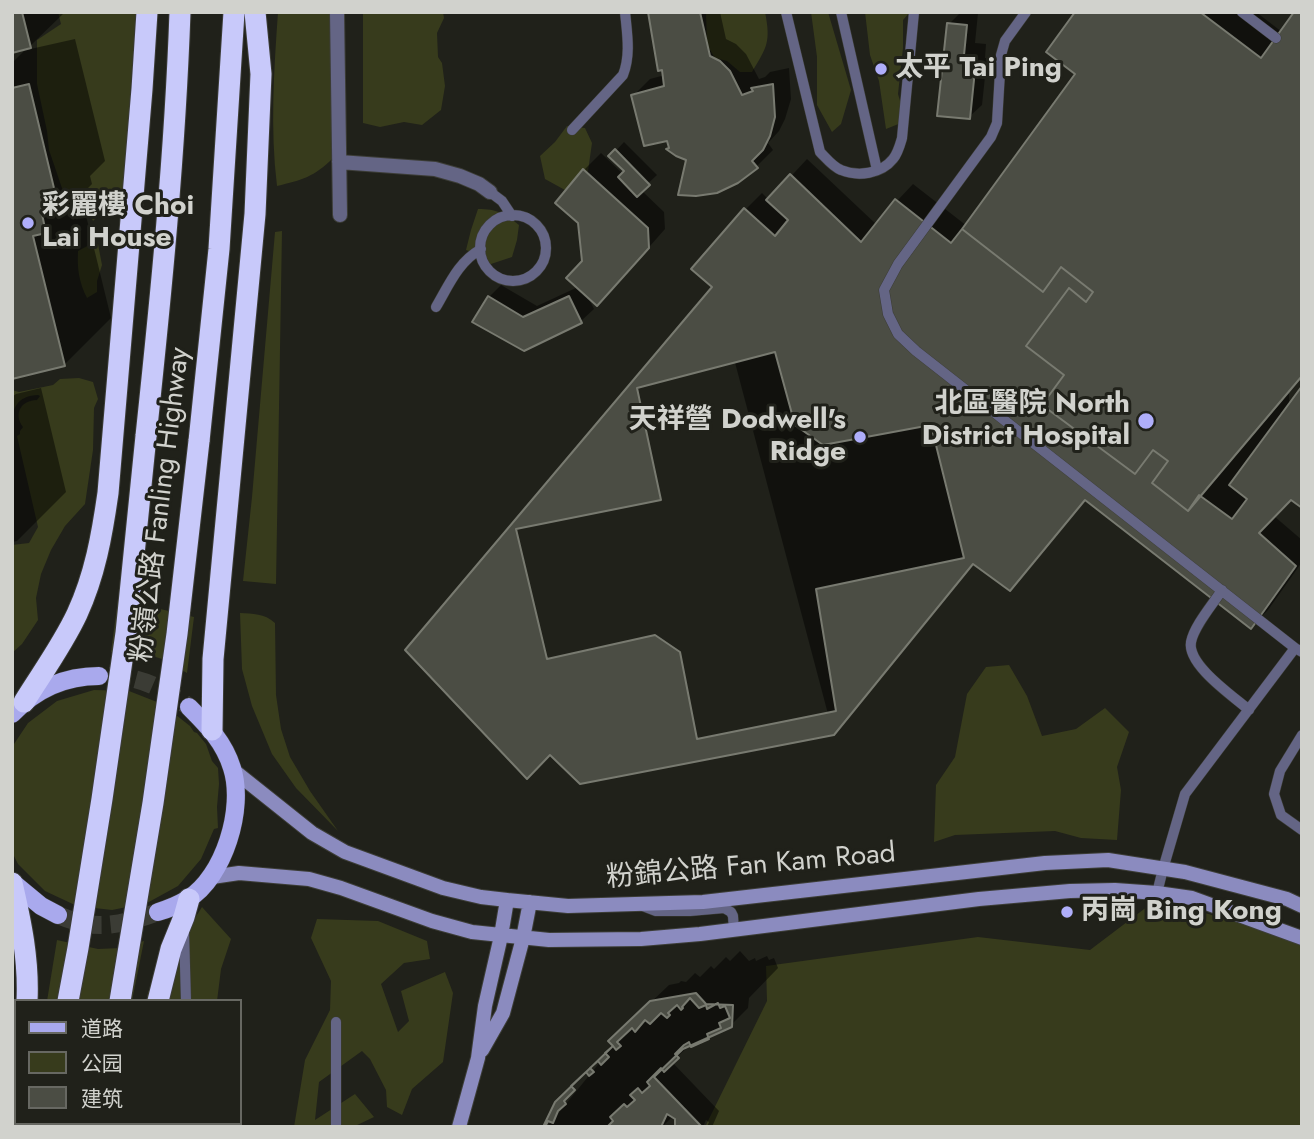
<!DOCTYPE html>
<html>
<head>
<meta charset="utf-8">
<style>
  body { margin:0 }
  #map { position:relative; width:1314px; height:1139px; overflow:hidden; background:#20211a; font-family:Jost,"Noto Sans SC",sans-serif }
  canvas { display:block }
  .frame { position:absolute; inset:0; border:14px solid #d1d2cd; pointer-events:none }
  .legend { position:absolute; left:14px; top:999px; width:228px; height:126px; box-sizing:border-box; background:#20211a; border:2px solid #676862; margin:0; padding:9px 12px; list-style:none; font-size:21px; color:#d1d2cd }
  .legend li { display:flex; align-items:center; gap:14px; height:35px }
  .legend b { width:35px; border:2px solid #676862 }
</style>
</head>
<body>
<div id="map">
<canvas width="1314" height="1139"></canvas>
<div class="frame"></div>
<ul class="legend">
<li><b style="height:9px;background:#a9a9ed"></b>道路</li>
<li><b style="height:19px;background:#373b1c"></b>公园</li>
<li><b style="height:19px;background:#4b4d44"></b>建筑</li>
</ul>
</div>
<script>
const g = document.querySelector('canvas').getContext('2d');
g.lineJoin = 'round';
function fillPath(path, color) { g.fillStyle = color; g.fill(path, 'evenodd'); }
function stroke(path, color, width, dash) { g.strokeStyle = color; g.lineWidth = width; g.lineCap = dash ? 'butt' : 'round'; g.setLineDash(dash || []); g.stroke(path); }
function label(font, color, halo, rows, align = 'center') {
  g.font = font + ' Jost,"Noto Sans SC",sans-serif'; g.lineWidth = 6; g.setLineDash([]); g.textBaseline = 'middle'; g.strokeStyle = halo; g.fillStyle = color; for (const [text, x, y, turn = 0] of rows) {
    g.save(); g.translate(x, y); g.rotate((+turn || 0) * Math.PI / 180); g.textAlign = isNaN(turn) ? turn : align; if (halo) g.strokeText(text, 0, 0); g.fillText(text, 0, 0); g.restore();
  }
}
fillPath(new Path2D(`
  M58,12H136L123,201L115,216L101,213L93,221C85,203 86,197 65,197L49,150L47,131L37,84V40L61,24Z
  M278,12H331L333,158C314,177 302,180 277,186C270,129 274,69 278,12Z
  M363,12H443L444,18L437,33L438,57L442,63L445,86L441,110L422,125L404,122L380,127L363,123Z
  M706,12H765C771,42 767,47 752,72H740L727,61L715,58L707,45Z
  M811,12H828L851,90L841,124L832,132L817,105V57Z
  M865,12H910L903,20V48L898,94L906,121L886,129L879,81L870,55Z
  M567,126L585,128L592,143L588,171L579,185L565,190L545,179L540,156L555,142Z
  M478,209C497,209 504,213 519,225L517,240L512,257L488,265L487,258L466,250L471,230Z
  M282,231L276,584L243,581L252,497L275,232Z
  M91,244H98L102,265L97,281V292L87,298C79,282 77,269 78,251Z
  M79,378L93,382L98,399L94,408L93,450L85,504L65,526L51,550L41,574L36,598L38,620L22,644L12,653V545L29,543L38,527L17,436L20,434V431L23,427C13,414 21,400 37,400L40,396L38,395C23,396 16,401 12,416V390L19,392L53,385L60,379Z
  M118,599L194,617L187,673L162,659L143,653L111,652Z
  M240,613C253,614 264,613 275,623L276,695L281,729L290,757L310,791L338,831L296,788L272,754L252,706L242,669Z
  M1009,665L1027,696L1042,736L1076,729L1105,708L1129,732L1117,767L1121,790L1117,840L1081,838L1055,831L955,835L934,842L936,785L955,757L967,694L986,667Z
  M94,690L129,691L162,704L190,726L194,732L197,733L206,744L212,761L218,768L219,784L217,807L218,828L214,829L201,859L178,886L147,903L112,910L77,906L45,891L18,864L12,852V747L28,723L57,701Z
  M1156,900L1276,932L1302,943V1127H705L767,1001L766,966L978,937L1090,950Z
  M202,907L231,939L221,969L217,1001H146L148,992Z
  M317,919L378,921L427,941L430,959L404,963L381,984L398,1032L409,1021L401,991L445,972L453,993L443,1062L412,1089L402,1115L387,1107L386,1090L370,1059L362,1051L319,1082L315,1120L355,1094L374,1117L353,1127H294L305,1060L330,1010L331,981L311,938Z
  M57,940L98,949L121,948L144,941L132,1001H47Z`), '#373b1c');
fillPath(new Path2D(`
  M12,12H65L26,50L75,39L105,161L90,176L92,184L81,195L111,318L64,365L12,377V63L28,47Z
  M650,12H720L726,39L736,44L746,54L759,79L765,77L770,72L789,68L791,99L785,119L779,131L768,143L773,150L756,167L688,159L671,147L669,139L633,96L650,79L665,75Z
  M961,12L978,13L975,43L986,44L985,58H987L982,105L969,117L949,24Z
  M1077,12H1256L1282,32L1291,498L1274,516L1302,540V562L1268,610L1251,627L1087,499L1026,573L1009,589L975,563L850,716L833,733L715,287L745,210L762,193L769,200L807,159L877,225L897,201L913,184L967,226L1078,74Z
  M624,142L657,175L641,190L664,212L665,229L613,288L587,295L594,309L581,321L524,349L489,297L501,285L537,306L578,287L584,262L580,222L558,202L584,170L601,153L623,174L626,171L611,156Z
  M41,388L66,492L17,541L12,542V397L16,394Z
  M740,951L749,961L755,958L756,961L767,956L769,960L774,958L778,968L749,998L748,1008L731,1025L691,1044L672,1062L719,1111L712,1127H707L709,1122L706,1120L703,1127H677L678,1124L674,1115L662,1127H547L614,1045L627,1025L669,985L679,983L681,981L686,982L695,973L700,977L711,966L714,969L726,957L730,961Z`), '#0007');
const building = new Path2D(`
  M12,12H22L31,48L12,53Z
  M648,12H700L710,56L720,61L730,71L742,95L753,91L751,88L773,84L775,117L770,136L763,150L752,161L758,168L738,183L717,193L696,196L678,195L686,160L676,156L666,149L669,148L667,141L644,146L631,95L664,86L662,70L658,71Z
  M1075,12H1200L1261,58L1294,12H1302V386L1229,485L1247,499L1232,519L1199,495L1188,511L1152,483L1168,461L1153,450L1135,474L1042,405L1064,375L1026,346L1069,288L1086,302L1093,292L1061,267L1043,292L962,229L1075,74L1046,52Z
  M947,23L967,25L964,55L975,56L973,70H975L970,119L937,116Z
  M29,84L59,209L42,214L46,233L33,236L65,366L12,379V88Z
  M615,149L650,185L637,197L618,177L624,171L608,156Z
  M583,169L648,228L649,248L597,306L566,278L582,261L578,223L555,203Z
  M790,174L861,242L895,199L951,243L962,229L1043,292L1061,267L1093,292L1086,302L1069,288L1026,346L1064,375L1042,405L1135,474L1153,450L1168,461L1152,483L1188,511L1302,376V508L1291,500L1259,533L1296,566L1251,629L1085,500L1010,591L973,564L834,735L580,784L550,755L527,779L405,650L712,287L691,269L744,208L775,236L788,220L766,200Z
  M488,296L523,317L569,296L582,323L524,351L472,322Z
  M775,352L795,425L823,445L931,425L964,558L816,589L836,711L697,739L680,652L655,635L547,659L516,529L661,500L637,388Z
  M696,993L706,1004L733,1005L732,1027L683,1049L654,1077L702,1127H675V1119L667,1114L661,1127H543L555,1102L613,1046L608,1041L650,1001Z
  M690,998L699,1008L706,1005L707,1009L718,1003L720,1008L725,1006L730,1018L719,1023L721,1028L707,1034L709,1039L691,1047L689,1042L684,1045L675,1054L679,1058L664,1072L661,1068L647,1082L650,1086L642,1093L638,1088L630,1095L635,1100L627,1107L624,1104L610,1117L613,1121L607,1127H545L548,1121L553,1123L558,1111L566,1104L564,1101L575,1090L571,1086L586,1072L589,1076L594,1072L590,1068L598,1061L601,1065L609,1057L605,1053L613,1046L616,1050L621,1046L617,1042L632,1028L635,1032L645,1020L650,1024L661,1013L667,1018L670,1015L668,1013L677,1005L681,1010L683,1008L682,1007Z`);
fillPath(building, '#4b4d44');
stroke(building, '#787a70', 2);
stroke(new Path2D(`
  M109,676C140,676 165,689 189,707
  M58,915C97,932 120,925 158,912`), '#3b3c35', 18, [18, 9]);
const lane = new Path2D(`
  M786,12L820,152C826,158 833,167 841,170C858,177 881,174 893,159C898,153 900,145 902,138L914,12
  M841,12L877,170
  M1026,12L1005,41L1001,55L997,123L991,137L898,264L884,290L888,314L898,334L916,351L1295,648
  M1242,12L1276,38
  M572,130L623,75C631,55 627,33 625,12
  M490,192L502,201L512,216
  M480 248a33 33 0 1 1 66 0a33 33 0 1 1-66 0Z
  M436,307C449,285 458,262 481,249
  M1222,590C1213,604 1194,626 1191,642C1187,665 1233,696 1249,710
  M1302,735L1280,771L1274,794L1281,815L1302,830
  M1157,893L1163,869L1185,794L1295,648L1302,652
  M643,906L656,911H690L724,908L731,912L733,916L734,931
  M184,931L186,1001
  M336,1022V1127
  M189,1123V1127`);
const street = new Path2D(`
  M337,12L340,215
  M339,162L435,169L460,176L479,184L490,192`);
const secondary = new Path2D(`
  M233,770L312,833L345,852L443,888L481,897L507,900L568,906L703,902L1045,863L1108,860L1185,872L1287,899L1302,906
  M212,877L239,873L309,879L341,888L432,921L472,932L549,940L641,939L700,934L979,899L1070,891L1115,890L1157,893L1192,898L1302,938
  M482,1050L503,1013L523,938L530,902
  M459,1127L478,1058L485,1006L501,936L507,900`);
const primary = new Path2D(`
  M12,714C36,689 65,676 99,676
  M12,882L41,906L58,915
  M158,912C168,909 178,905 188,899C224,877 245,808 232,768C224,742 208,726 189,707`);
const highway = new Path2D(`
  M146,436C161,295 175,154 180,12
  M199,441L219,249L234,12
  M24,702C42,673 63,644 77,614C95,575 102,535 108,493L142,89L147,12
  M212,730L213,659L255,214L261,74L255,12
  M12,883C21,922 29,960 27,1001
  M158,1001L171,949L184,917L189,899
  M12,1089L16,1068
  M42,1127L43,1123
  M97,1127L98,1123
  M129,1127L130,1123`);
stroke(lane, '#3c3d37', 11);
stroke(street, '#3c3d37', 16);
stroke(secondary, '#3c3d37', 16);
stroke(primary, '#3c3d37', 19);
stroke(highway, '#3c3d37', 23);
stroke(lane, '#646585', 10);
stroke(street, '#646585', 14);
stroke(secondary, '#8b8bbf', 14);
stroke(primary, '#a9a9ed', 18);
stroke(highway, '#c8c9fa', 21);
const highwayBridge = new Path2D(`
  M68,1001L78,948L102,799L126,633L146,436
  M120,1001L153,803L177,634L199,441`);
stroke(highwayBridge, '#3c3d37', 23, []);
stroke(highwayBridge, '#c8c9fa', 21);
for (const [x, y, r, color] of [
  [881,69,7,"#afaefa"],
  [28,223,7,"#afaefa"],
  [1146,421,9,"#afaefa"],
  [860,437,7,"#afaefa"],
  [1067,912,7,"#afaefa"]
]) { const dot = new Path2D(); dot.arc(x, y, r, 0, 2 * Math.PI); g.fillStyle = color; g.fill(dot); stroke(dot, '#20211a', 2.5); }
label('bold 28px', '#d1d2cd', '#20211a', [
  ["太平 Tai Ping",895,69],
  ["彩麗樓 Choi",42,207],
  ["Lai House",42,239],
  ["北區醫院 North",1130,405,"right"],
  ["District Hospital",1130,437,"right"],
  ["天祥營 Dodwell's",846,421,"right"],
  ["Ridge",846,453,"right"],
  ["丙崗 Bing Kong",1081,912]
], 'left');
label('28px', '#d1d2cd', '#20211a', [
  ["粉嶺公路 Fanling Highway",162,505,-83],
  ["粉錦公路 Fan Kam Road",751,867,-5]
]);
</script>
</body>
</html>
